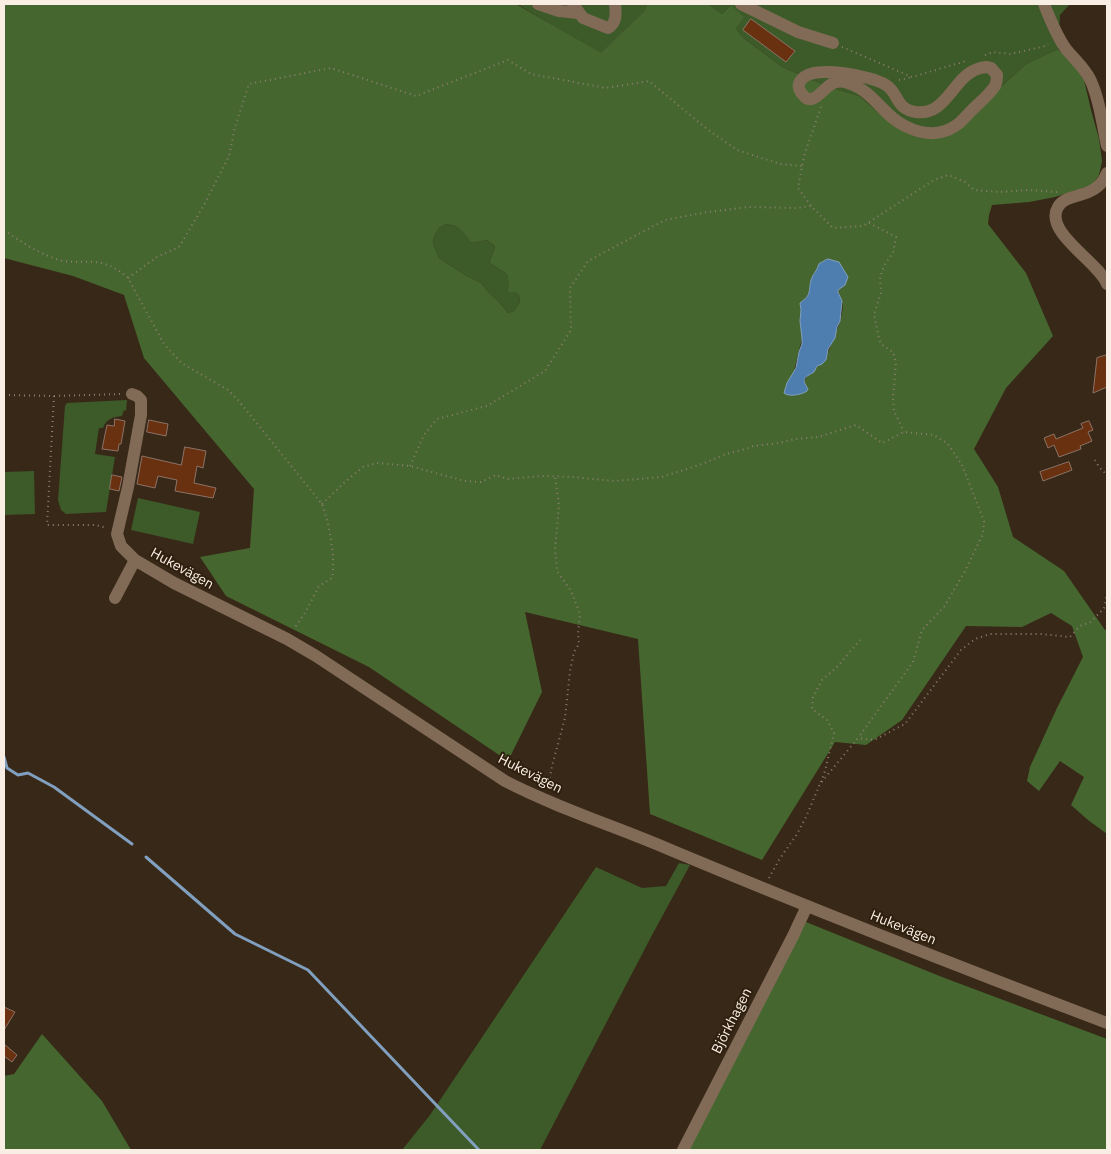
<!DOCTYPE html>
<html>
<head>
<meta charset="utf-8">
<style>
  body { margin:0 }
  #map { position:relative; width:1111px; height:1154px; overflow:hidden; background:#382818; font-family:"IBM Plex Sans",sans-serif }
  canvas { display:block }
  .frame { position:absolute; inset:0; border:5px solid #f9eee4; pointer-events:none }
</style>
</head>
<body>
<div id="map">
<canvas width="1111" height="1154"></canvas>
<div class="frame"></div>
</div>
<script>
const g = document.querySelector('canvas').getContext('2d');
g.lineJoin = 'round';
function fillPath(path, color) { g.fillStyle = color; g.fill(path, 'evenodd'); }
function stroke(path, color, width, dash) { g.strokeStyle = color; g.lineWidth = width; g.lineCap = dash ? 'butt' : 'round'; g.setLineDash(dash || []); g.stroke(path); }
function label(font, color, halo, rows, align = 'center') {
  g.font = font + ' "IBM Plex Sans",sans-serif'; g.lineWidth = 4; g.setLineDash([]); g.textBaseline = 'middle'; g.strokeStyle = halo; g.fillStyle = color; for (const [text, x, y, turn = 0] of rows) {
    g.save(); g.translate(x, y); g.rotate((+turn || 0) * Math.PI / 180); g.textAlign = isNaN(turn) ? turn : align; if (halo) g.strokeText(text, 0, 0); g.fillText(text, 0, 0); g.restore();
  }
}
fillPath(new Path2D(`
  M517,4H647L646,11L601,54Z
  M708,4H1070L1060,15L1058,49L1026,64L959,125L929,134L880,114L859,96L826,86L782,67L742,37L736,28L731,5L722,14Z
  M446,224C462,227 463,231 472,243L487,240L495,246C494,253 490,257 490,263L507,274C509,282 511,290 519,295L520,302L514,311L508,313L498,301L488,292L481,283L465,275L439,258L433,244L434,236L439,228Z
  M127,400L126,411L124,410L122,416C113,417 106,419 103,428H99L95,454L115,457L106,512L66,514L61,510L58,500L65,406L67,403Z
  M34,471L35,514L4,515V472Z
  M138,498L200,512L193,544L131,530Z
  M679,863L690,865L651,937L540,1150H402L430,1115L596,867L642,888L666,886Z`), '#3d5a29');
fillPath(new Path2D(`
  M4,4H516L601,53L645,11L647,4H708L722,14L731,5L744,17L736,28L742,37L782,67L826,86L859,96L880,114L929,134L959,125L1026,64L1058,49L1074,66L1084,80L1091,110L1099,139L1102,161L1099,175L1092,185L1055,197L1029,202L992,205L989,215L988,224L1026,273L1053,336L1006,388L974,449L998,487L1013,537L1064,571L1105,630L1107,629V834L1088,820L1071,805L1084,777L1060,761L1039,791L1027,781L1030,767L1057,708L1083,657L1072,626L1051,613L1022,627L966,626L902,720L866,745L835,742L762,860L650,814L638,639L525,612L542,692L508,761L369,667L226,596L200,557L250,548L254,489L144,358L124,295L73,276L4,258ZM446,224C461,226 463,232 472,243L487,240L495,246C494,253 490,257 490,263L507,274L509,283L508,290L509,292H515L519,295L520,302L514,311L508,313L498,301L488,292L481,283L465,275L439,258L433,244L434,236L439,228ZM819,264L843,287L838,289C839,294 841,297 842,301C846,317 830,343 826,360C819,365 806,375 804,382L794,371L802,338L800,321L801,310L800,303C812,294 808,293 811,280C813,274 817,271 819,264Z
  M806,922L942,977L1107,1039V1150H686Z
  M42,1034L102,1101L131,1150H4V1076L14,1074Z`), '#45672f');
const water = new Path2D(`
  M828,259L839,262L848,277L845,285L838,290V292L842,301L840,321L837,327L835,338L828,349L826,360L822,364L817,366L814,372C804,378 801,378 808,389L807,391C801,395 789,397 784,393L787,383L796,368L799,352L802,344V338L800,321L801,310L800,303C812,294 808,293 811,280C813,274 817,271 819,264Z`);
fillPath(water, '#4e7eaf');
stroke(water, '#81a0bf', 1);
stroke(new Path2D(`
  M4,757L7,768L18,775L28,773L54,787L132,844
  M146,857L235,934L308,970L479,1150`), '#81a0bf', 3);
const building = new Path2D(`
  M751,19L795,51L786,62L743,30Z
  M1107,355V387L1093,393L1097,358Z
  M115,419L125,421L121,444H119L118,451L102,449L107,425L114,426Z
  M149,420L168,424L166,436L147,432Z
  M1089,421L1093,430L1088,432L1092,441L1080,446L1081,449L1059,457L1054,445L1048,448L1044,438L1054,434L1056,439L1083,428L1081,424Z
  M185,447L206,451L203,468L197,466L194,483L216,488L213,498L175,491L177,480L158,476L155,488L137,484L142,456L181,465Z
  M1069,462L1072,470L1043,481L1040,472Z
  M112,475L122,477L119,491L110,489Z
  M4,1007L15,1012L4,1030Z
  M4,1044L17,1055L12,1062L4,1056Z`);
fillPath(building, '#69310f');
stroke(building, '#8c7367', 1);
stroke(new Path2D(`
  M842,47L912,77L966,61
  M985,55L993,52L1010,54L1046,46L1048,44
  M899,80L912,77
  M821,107L804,156L798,188L811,206L833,228L863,226L934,180L948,175L965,182L974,190L1000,192L1029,190L1057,192
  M869,223L896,237L893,253L885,264L880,277L881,293L874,314L879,339L882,345L893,352L896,363L893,399L894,411L904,432
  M4,230C21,242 38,253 59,260C70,263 82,261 94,262C108,263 118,269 128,278L164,344L174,355L183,364L228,390L238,400L322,504C329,522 336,559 332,578L319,586L306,611L294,629
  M128,278L157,257L179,247L204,205L229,156L235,127L249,84L331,68L416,96L508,60L531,74L606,88L649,81L707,129L737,150L780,164L802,166
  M4,395L54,396L121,394
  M54,396L47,525H96L107,528
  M1095,460L1099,467L1107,475
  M410,466L424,435L437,419L487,406L545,371L571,330L570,288L588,261L665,220L708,212L748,207L796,208L811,206
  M322,504L345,482L363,467L377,463L410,466L465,481L481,482L496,475L507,479L542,476L573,477L614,481L662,477L702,464L726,454L746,449L753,446L780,443L795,439L818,437L856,425L882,443L904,432L934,435L948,444L962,465L984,521L983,534L964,573L944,607L922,630L913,662L858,738
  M821,782L825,771L834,733L827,720L812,709L813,697L822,680L837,667L860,640
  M548,788L552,766L565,718L570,671L574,652L579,644L578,633L580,614L571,591L557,571L555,549L559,506L555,476
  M769,878L779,860L797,834L806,817L820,784L858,738L874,740L905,724L961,650L975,639L990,634H1041L1070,637L1080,626L1091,622L1104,608L1107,593`), '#8c7e70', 2, [1, 4]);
stroke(new Path2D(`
  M538,4L559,11L578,13
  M573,4L583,18L608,28C617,23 616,13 615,4
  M741,4L798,32L833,43
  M1044,4C1050,19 1056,35 1066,49C1074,59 1084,67 1090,79C1100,100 1102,124 1107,146
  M986,67L991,68L997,75C997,79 997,82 995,86C989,95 979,103 972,110C967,115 963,120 958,124C954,127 946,131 941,132C929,135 915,131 905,126C883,116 874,91 848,83C842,81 835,81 830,85C822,90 812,107 803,95C802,94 799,90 799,88C798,85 800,81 803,78C816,65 872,76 886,85C899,93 895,109 916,112C950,116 953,70 986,67Z
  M1107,173C1096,201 1067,191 1058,207C1043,232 1099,262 1107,284
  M132,394L137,396L141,400V415L128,487L117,534L121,546L135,560L174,583L287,639L316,656L505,781C559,809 618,827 673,851C817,911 962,968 1107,1023
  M115,598L135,560
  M683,1150L793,936L807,906`), '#816b56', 12);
label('14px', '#f9eee4', '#2e1f0e', [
  ["Hukevägen",182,569,29],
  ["Hukevägen",530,774,27],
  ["Hukevägen",903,928,22],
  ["Björkhagen",732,1021,-63]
]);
</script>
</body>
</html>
